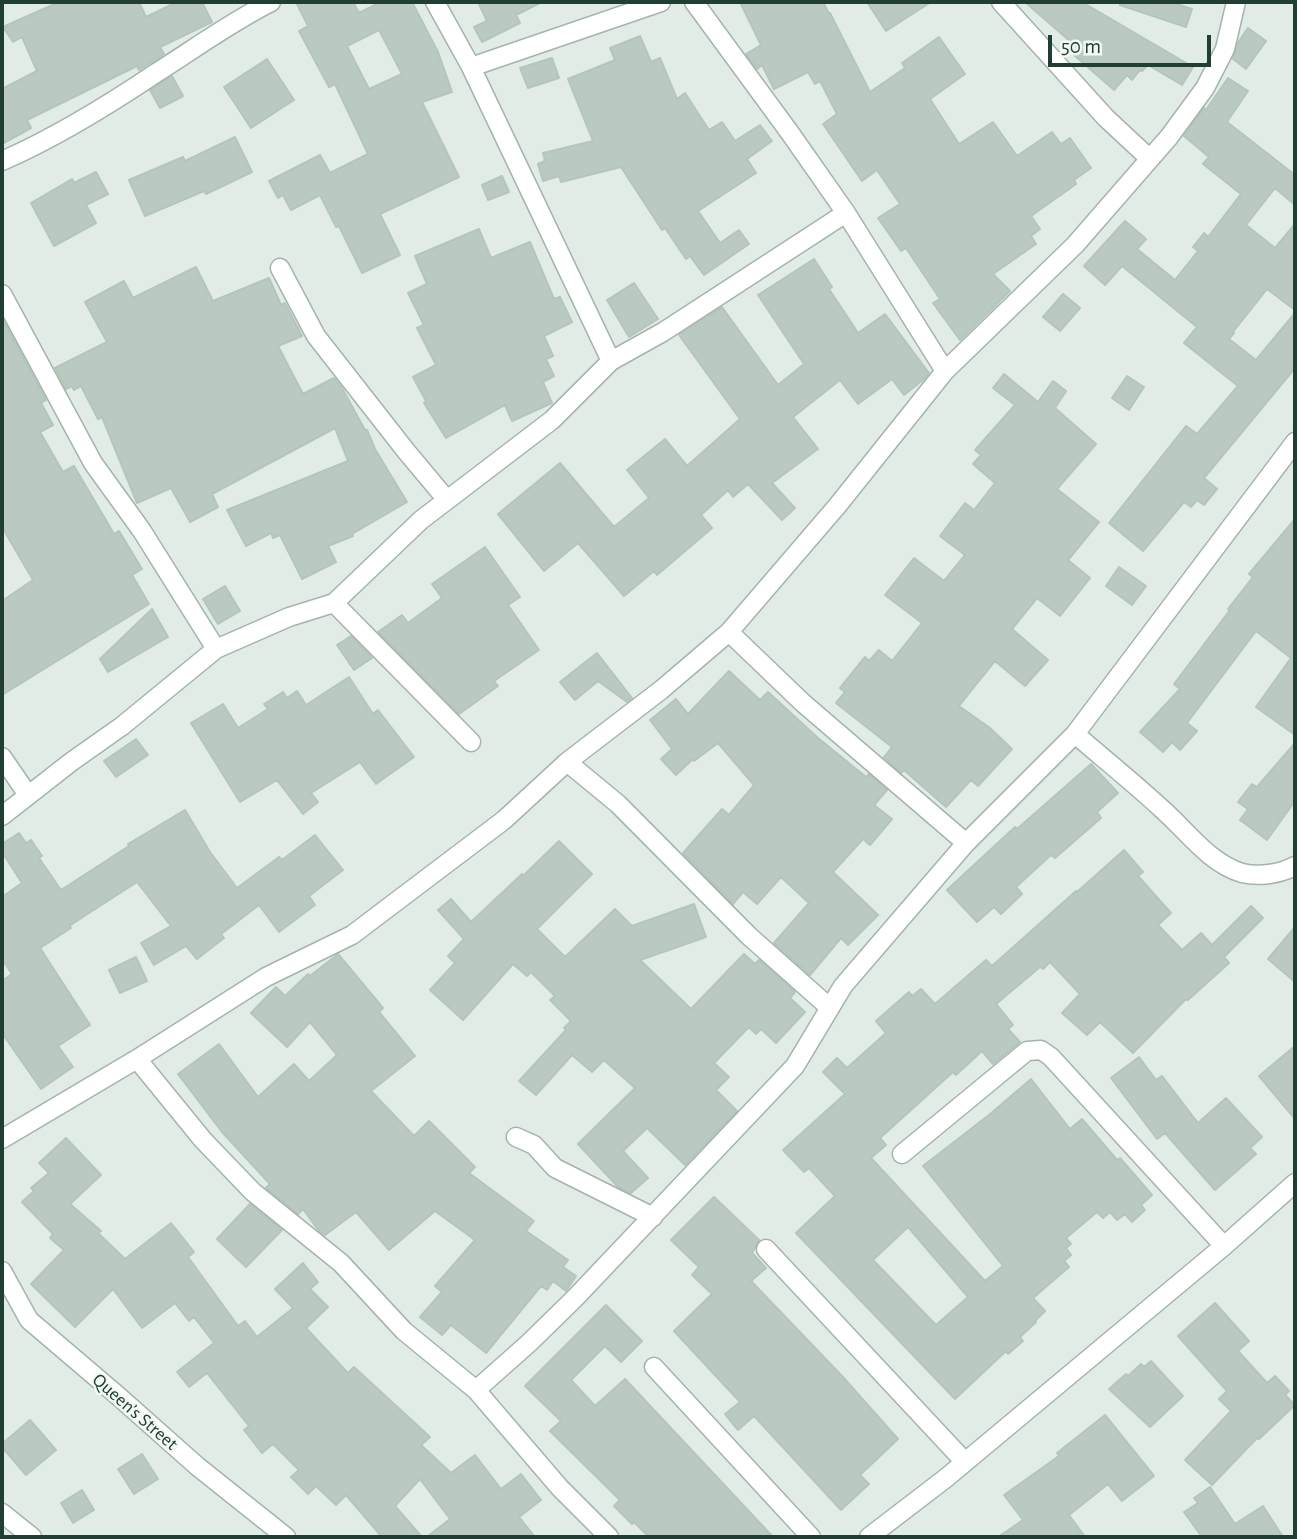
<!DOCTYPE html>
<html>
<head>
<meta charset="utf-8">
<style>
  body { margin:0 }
  #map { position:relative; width:1297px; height:1539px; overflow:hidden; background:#e2ece6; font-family:"Alegreya Sans",sans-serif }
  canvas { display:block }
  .frame { position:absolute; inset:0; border:4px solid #213e32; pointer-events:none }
  .scale { position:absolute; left:1048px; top:35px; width:163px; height:32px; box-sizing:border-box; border:4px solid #213e32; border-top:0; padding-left:9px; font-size:21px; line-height:24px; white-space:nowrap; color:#213e32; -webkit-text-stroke:5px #f2f9f4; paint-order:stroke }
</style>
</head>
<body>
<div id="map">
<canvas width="1297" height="1539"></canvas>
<div class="frame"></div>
<div class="scale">50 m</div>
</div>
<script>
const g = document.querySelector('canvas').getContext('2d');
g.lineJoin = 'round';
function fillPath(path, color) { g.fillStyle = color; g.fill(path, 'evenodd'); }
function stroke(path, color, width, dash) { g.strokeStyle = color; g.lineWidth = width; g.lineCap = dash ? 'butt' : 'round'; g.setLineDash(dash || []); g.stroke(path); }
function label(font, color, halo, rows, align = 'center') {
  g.font = font + ' "Alegreya Sans",sans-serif'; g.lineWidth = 5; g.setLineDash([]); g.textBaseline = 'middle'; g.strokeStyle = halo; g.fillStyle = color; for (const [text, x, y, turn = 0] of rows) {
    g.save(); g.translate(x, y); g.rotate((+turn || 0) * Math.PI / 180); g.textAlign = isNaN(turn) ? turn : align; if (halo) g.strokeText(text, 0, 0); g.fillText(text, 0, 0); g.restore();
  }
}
const building = new Path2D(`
  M59,2H139L146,17L177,2H202L212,22L160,47L164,54L139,70L137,66L27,120L31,128L2,144V89L37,71L22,37L13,42L3,27Z
  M296,2H353L359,13L381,2H412L438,52L452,92L422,102L459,177L380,214L400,255L362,273L339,226L336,227L320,195L291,210L283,195L278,198L269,181L320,155L330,173L368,154L335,84L329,87L299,31L308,26ZM379,30L402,74L369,89L347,46Z
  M478,2H542L516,15L520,23L482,42L474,27L487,21Z
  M740,2H823L829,14L830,13L870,92L905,68L902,63L939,37L965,74L930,99L959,144L993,122L1017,156L1052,132L1061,144L1070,138L1091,168L1074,180L1076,184L1031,216L1040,229L1031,236L1036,244L993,274L1010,291L960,340L933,303L940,299L906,248L901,251L878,218L900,204L877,170L862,181L823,124L837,114L820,81L815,84L808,72L774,89L762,65L757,69L746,54L761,45Z
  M867,2H931L886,31Z
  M1025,2H1082L1193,67L1182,85L1148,65L1142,71L1140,70L1132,80L1127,75L1114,90L1074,55L1079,49Z
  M1121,2H1170L1192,9L1186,27L1120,5Z
  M1248,28L1266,41L1246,69L1233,59L1239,41Z
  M640,36L651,62L660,58L677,99L685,93L709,130L722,122L735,141L760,125L772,141L747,159L756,173L698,211L720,243L739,230L749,244L704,275L690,256L686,259L665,228L662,230L621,167L561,182L559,176L543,181L538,164L545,161L543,153L593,141L568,79L615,60L610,48Z
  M552,58L559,78L528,88L520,68Z
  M267,59L294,100L251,128L224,87Z
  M172,76L183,96L160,108L150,90Z
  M1228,78L1248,91L1227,122L1295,175V205L1275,188L1246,225L1275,248L1295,224V310L1267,289L1233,332L1234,333L1229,339L1256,360L1295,313V368L1204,478L1217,489L1204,505L1197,500L1191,507L1184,502L1143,551L1109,523L1186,426L1197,434L1238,386L1184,343L1197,327L1122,266L1105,285L1084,266L1125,221L1146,239L1137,249L1175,280L1198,251L1193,247L1204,233L1208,237L1241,194L1203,164L1209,157L1184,136L1204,108L1206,110Z
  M235,137L252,172L206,194L204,191L145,216L129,180L183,157L185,161Z
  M96,172L108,194L86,205L96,223L54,246L31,203L72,179L74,183Z
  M502,176L509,192L488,200L482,185Z
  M479,229L491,258L530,242L554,299L560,297L572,322L544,336L553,356L546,359L554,376L543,382L552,403L512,421L505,405L446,438L424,403L426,401L413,377L436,365L417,328L424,325L408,293L427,284L415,256Z
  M814,259L832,287L829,289L858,333L885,314L929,373L923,380L904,395L892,379L858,404L840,380L793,417L818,449L772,483L795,508L782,520L748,484L733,497L728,490L701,515L712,528L657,575L654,571L624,596L578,543L544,571L498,514L560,463L614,527L649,498L627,470L665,439L687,466L740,419L679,335L722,307L778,385L804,364L758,295Z
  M196,267L213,301L269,278L281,305L285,303L302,336L278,346L303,394L334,378L342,388L365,430H367L375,449L407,502L352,534L353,536L328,546L336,562L302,579L280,535L273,538L271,533L246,546L227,510L348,461L335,428L212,494L218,507L190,522L171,488L137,503L102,417L98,419L81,386L74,390L72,386L66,389L55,368L107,342L85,302L124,281L133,298Z
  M634,283L658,319L629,337L607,300Z
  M1063,294L1080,308L1060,331L1043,317Z
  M2,318L46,400L41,403L53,425L40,432L63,472L74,466L114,534L119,531L142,569L132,575L149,604L2,695V601L33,580L2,527Z
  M1004,374L1038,402L1053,381L1066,391L1055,408L1096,444L1057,489L1099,522L1068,560L1090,578L1060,616L1037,598L1012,629L1048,660L1025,686L995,661L959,706L990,728L1012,749L978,786L971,780L946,807L904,770L901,773L884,757L892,747L836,703L845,692L840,688L865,657L869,661L879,650L892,661L922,623L885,595L914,558L944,581L965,555L940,536L965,503L974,510L995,483L973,464L981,455L975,450L1015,405L993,388Z
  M1127,376L1144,387L1129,410L1112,398Z
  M1295,519V735L1256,707L1291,658L1256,631L1187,723L1197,731L1180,750L1172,742L1163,752L1140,732L1180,689L1174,684L1230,610L1228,609L1253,577L1249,574Z
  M485,547L520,597L508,605L539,650L494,681L498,686L459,714L378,632L402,615L408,623L442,598L432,584Z
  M1119,567L1146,586L1132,605L1106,586Z
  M225,586L240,611L218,624L203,599Z
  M152,609L168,637L108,672L100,659Z
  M351,636L372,658L354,670L337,645Z
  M597,653L632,698L627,702L598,681L575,700L560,682Z
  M729,671L760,700L768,692L818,738L866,777L869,774L887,790L874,805L892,819L870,845L863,839L833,872L878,915L848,945L841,938L810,975L774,943L809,903L781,877L757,904L743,892L733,904L683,853L722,809L729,815L754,785L718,743L694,761L693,759L676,775L661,759L672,749L650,720L676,699L688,714Z
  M349,677L373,714L378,710L414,757L376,784L360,762L311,793L318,802L303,814L277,780L240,802L191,723L223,704L238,728L268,709L264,704L283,692L287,698L297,691L306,705Z
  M136,739L148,755L116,777L104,761Z
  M1295,743V801L1267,840L1240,820L1248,809L1238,802L1252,784L1257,787Z
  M1091,764L1118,793L1097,812L1101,818L1055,858L1051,855L1016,887L1022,894L1001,914L994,907L977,922L947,890L1015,827L1017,829Z
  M185,810L210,852L237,888L279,857L282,860L315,835L343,870L309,896L315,905L279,932L259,905L221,934L224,938L197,959L186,946L154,965L141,943L171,926L137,882L69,926L71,928L40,948L90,1025L58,1046L73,1067L41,1089L2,1033V981L12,974L2,959V897L22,883L2,852V844L19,833L26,843L31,840L42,856L39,858L61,890L129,846L128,844Z
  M559,841L592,874L537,929L565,957L615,909L632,926L694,904L706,937L640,960L691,1009L744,954L755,964L759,960L795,992L790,998L805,1012L776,1043L761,1029L756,1034L749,1027L714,1063L729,1077L716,1090L737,1111L685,1165L647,1128L623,1151L648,1178L631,1193L618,1187L578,1144L635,1088L604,1060L592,1072L572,1055L536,1095L519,1081L566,1030L564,1028L571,1021L550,1000L555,996L531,972L527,976L513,964L463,1020L430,990L455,963L448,956L464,939L438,910L451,899L471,922L522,874L523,876Z
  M1124,850L1143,872L1138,876L1171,913L1158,925L1182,950L1201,933L1212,945L1251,906L1263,918L1224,957L1229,963L1188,1000L1186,999L1133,1053L1100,1022L1087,1035L1062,1013L1080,994L1050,962L1043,969L1040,967L996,1004L1013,1025L1008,1029L1020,1042L993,1064L982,1051L956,1075L953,1072L880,1138L886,1145L871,1158L985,1281L1003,1266L923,1166L989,1115L1031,1079L1070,1129L1082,1119L1117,1160L1120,1158L1152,1195L1141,1205L1145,1210L1132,1222L1125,1214L1117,1220L1110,1212L1103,1218L1097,1212L1066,1238L1071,1244L1066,1248L1071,1255L1064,1261L1069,1267L1033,1298L1045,1311L1035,1321L1036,1322L1020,1337L1023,1341L1008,1354L1006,1351L955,1399L796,1233L835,1196L809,1168L804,1172L783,1150L845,1094L823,1072L837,1058L847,1068L886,1033L876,1021L909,992L912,996L921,989L935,1004L986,960L992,966L1076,891L1077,892ZM908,1227L968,1297L936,1325L873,1260Z
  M1295,927V982L1268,959Z
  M338,954L383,1008L379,1012L415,1056L371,1091L414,1136L429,1121L475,1167L469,1173L534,1221L526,1231L568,1260L563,1267L576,1276L566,1291L553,1281L547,1290L541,1286L486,1353L451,1325L442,1335L420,1317L442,1292L435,1286L475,1240L435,1211L389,1250L356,1212L325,1235L319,1231L303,1209L298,1214L266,1188L270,1184L222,1132L178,1074L219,1044L258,1097L294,1064L309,1081L337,1055L310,1022L287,1047L251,1013L276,987L285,996L308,974L310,976Z
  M136,957L147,981L120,993L109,970Z
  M1295,1046V1119L1259,1076Z
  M1139,1057L1156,1080L1162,1076L1198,1123L1226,1098L1262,1137L1250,1148L1256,1154L1215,1190L1165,1133L1157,1139L1111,1078Z
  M66,1138L101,1175L70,1204L101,1231L98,1233L125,1259L171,1223L194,1252L188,1257L238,1326L245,1321L257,1337L293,1308L275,1289L303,1263L318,1282L310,1289L328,1307L306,1328L348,1373L354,1367L430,1437L421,1445L451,1473L475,1455L501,1489L521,1474L541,1500L519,1517L535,1537H427L450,1519L420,1479L395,1506L422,1537H382L346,1495L336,1505L316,1486L308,1494L291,1477L299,1470L273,1444L262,1453L244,1430L249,1426L207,1373L189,1387L177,1372L214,1343L194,1317L189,1321L175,1303L142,1328L113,1289L75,1327L31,1284L64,1250L50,1238L53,1234L22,1202L34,1191L31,1188L49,1173L39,1163Z
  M714,1197L759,1240L752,1253L766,1268L751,1281L842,1376L898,1439L860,1475L869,1484L841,1510L754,1416L738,1430L725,1414L740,1402L674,1331L712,1294L692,1275L699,1267L671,1240Z
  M250,1204L282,1230L246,1267L217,1239Z
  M1215,1303L1249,1341L1238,1351L1267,1383L1275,1376L1289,1391L1285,1395L1295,1405L1259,1439L1257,1438L1212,1485L1185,1460L1231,1411L1219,1399L1227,1391L1178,1336Z
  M606,1305L642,1341L621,1362L605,1346L571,1380L595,1406L625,1379L773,1537H649L634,1522L632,1524L614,1506L620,1500L550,1431L561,1421L525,1386Z
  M1151,1361L1183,1396L1150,1427L1109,1389L1126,1374L1128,1376L1141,1364L1144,1367Z
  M1105,1415L1154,1476L1122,1501L1108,1484L1069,1515L1085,1537H998L1023,1520L1004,1495L1059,1456L1057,1453Z
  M30,1420L56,1450L26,1475L2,1447V1444Z
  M142,1454L158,1479L134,1494L118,1469Z
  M1210,1487L1235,1524L1263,1506L1283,1537H1202L1184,1512L1198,1503L1194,1498Z
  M82,1490L94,1510L73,1523L61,1503Z`);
fillPath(building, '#bacac1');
stroke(building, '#b4c6bc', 2);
const minor = new Path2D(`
  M435,2L471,67L661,2
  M694,2L790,133L846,213L945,371
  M1001,2L1106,118L1150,159
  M471,67L611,361
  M2,161C57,137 107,106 156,73C194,49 231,22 271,2
  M280,268L316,336L406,451L447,500
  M2,294L93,463L142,531L216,649
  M334,603L471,742
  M729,632L803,703L966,843
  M1075,734C1104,759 1134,783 1162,809C1187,831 1209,863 1242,873C1259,877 1280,874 1295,866
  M2,757L28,795
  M567,762L618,804L749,936L830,1008
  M2,816L71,762L122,726L216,649L289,617L334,603L421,520L552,420L611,361L663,332L846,213
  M137,1059L203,1140L253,1192L341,1263L404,1331L476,1390L560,1488L609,1537
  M516,1137L534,1145L555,1168L653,1217
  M2,1139L137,1059L266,977L352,935L504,820L567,762L661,690L729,632L838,505L945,371L1075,245L1169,137L1205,88L1225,49L1236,2
  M902,1154L1027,1051L1041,1050L1051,1057L1224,1246
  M766,1249L965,1462
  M2,1271L29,1320L117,1395L197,1466L286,1537
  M654,1367L811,1537
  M476,1390L529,1343L575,1298L795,1066L843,986L966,843L1075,734L1295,442
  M2,1513L32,1537
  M869,1537L946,1478L1224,1246L1295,1183`);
stroke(minor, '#a4b4ac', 21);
stroke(minor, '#fff', 18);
label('19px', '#213e32', '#f2f9f4', [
  ["Queen’s Street",135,1412,41]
]);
</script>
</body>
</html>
